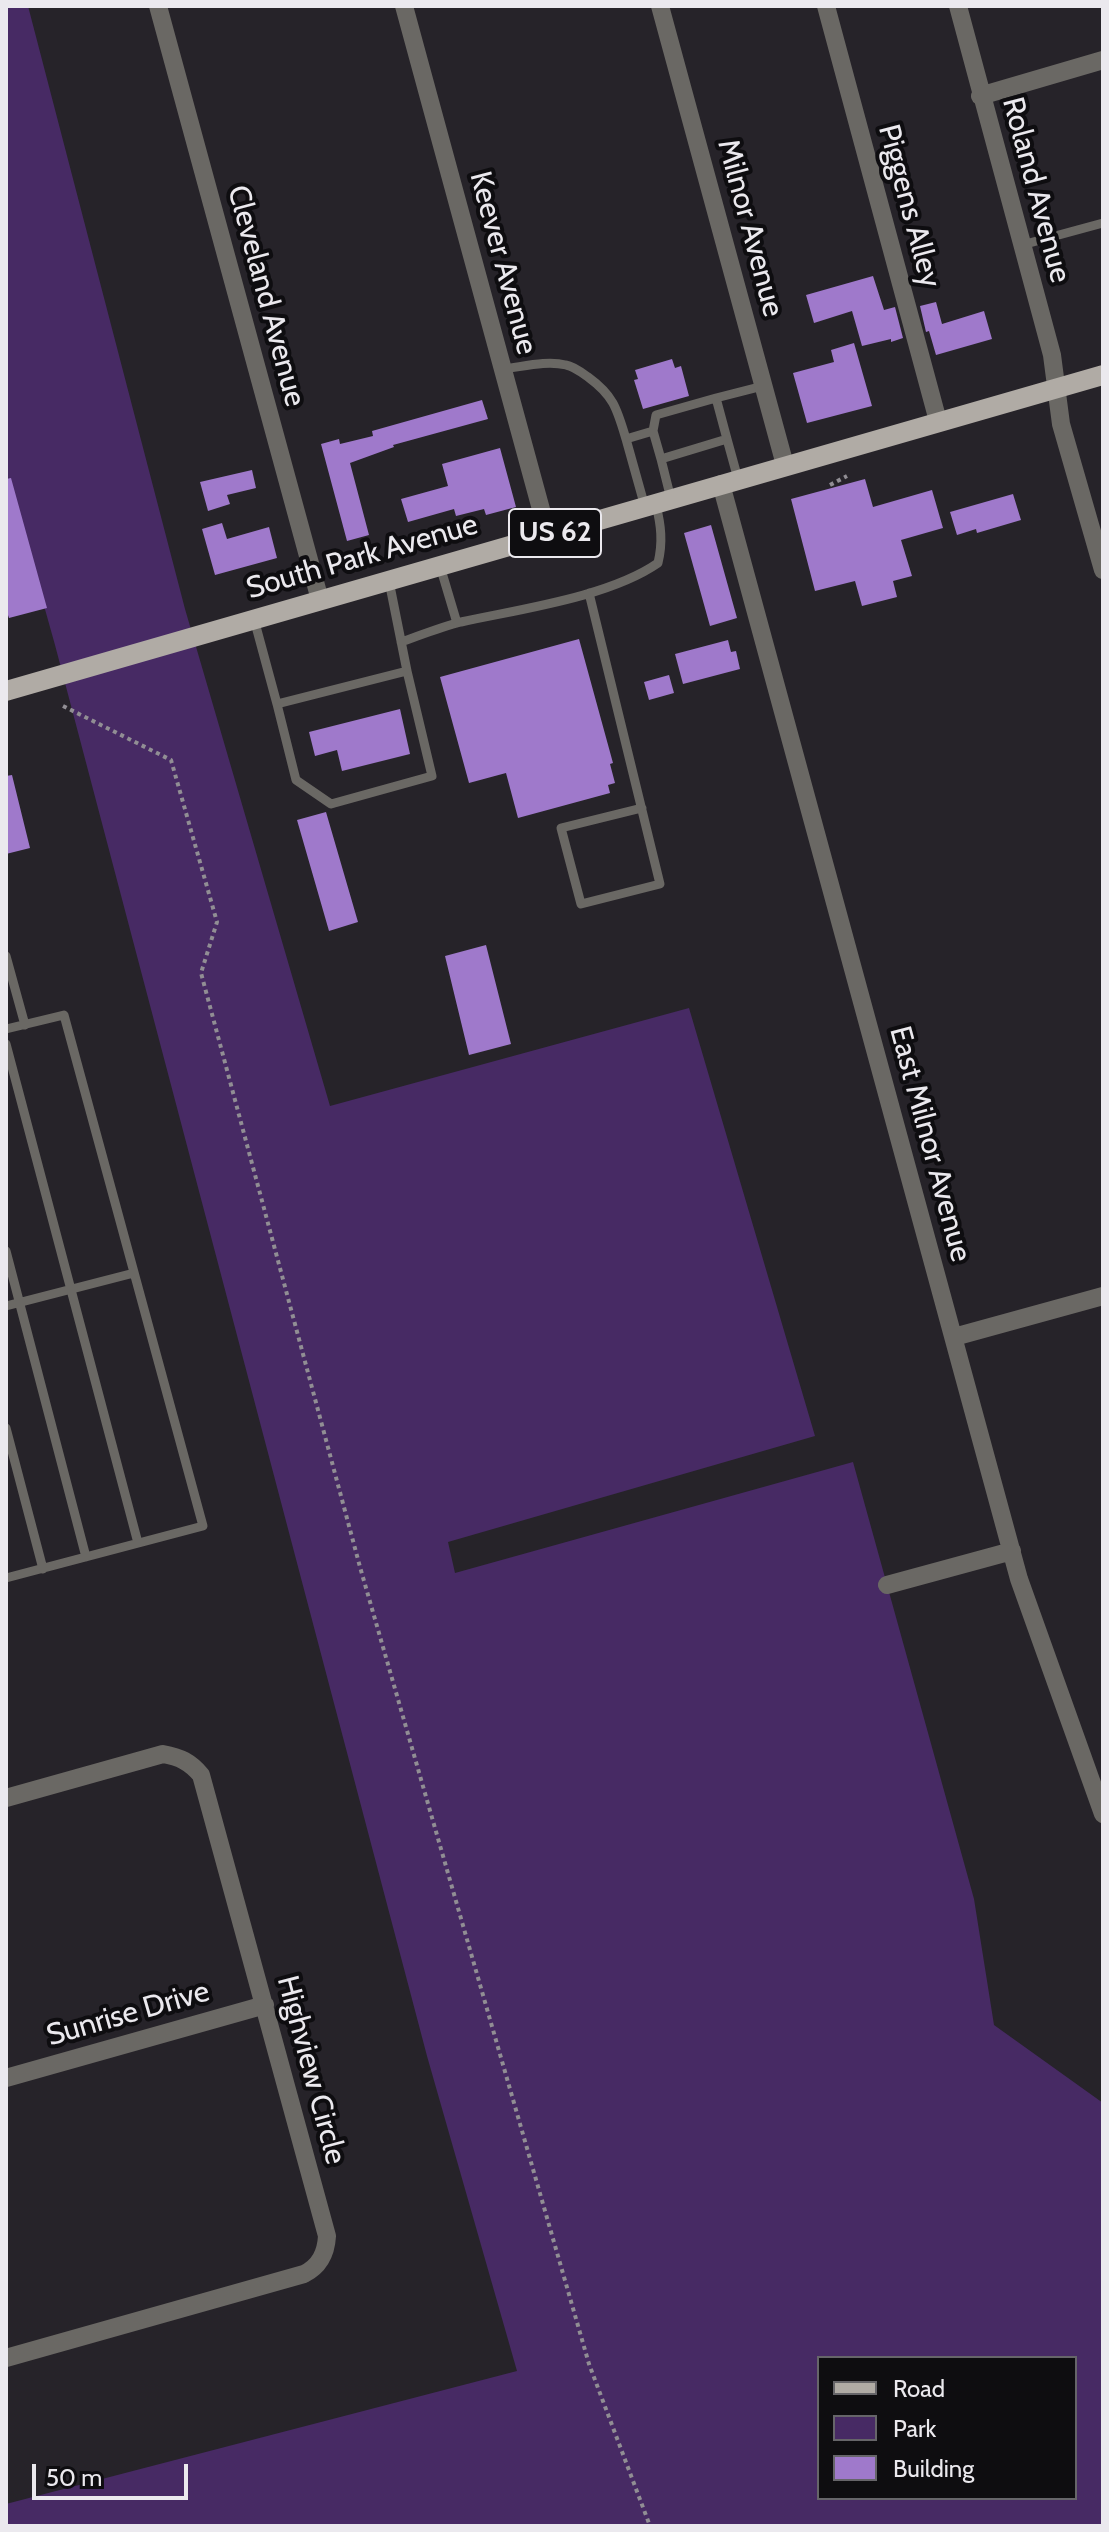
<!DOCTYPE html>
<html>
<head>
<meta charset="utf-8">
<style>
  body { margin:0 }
  #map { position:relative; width:1109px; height:2532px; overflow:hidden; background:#262329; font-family:Cabin,sans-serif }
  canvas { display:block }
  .frame { position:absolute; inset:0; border:8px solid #ebe9ee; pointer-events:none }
  .legend { position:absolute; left:817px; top:2356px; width:260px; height:144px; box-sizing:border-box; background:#0e0d10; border:2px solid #666569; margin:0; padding:10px 14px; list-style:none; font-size:24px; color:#ebe9ee }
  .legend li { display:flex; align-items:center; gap:16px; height:40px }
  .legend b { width:40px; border:2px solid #666569 }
  .scale { position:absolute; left:32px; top:2464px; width:156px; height:36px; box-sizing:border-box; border:4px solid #ebe9ee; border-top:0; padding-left:10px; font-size:24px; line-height:28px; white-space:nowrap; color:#ebe9ee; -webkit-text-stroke:6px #0e0d10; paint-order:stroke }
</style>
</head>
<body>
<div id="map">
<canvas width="1109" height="2532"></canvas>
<div class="frame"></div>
<ul class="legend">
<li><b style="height:10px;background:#b0aba5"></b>Road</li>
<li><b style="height:22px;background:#472a64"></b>Park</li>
<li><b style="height:22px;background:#9f79cb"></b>Building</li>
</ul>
<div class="scale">50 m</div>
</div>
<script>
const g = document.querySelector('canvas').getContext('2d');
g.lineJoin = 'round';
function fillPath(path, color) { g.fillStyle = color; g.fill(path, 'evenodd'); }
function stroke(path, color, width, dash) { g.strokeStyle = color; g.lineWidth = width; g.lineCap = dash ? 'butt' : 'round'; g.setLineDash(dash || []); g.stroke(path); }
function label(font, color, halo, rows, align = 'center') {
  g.font = font + ' Cabin,sans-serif'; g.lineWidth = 8; g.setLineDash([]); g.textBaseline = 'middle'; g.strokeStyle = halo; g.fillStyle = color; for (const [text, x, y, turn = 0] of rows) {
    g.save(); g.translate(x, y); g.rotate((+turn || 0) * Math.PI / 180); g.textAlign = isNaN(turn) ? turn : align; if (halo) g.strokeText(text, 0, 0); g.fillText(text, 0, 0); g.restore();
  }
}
fillPath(new Path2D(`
  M6,6H28L185,609L330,1106L689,1008L815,1436L448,1542L455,1573L853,1462L974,1899L994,2025L1103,2103V2526H6V2504L517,2371L427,2056L55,645L6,470ZM819,2358H1075V2498H819Z`), '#472a64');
fillPath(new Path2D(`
  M873,276L884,310L895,307L903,338L891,342V339L862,346L852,311L814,323L806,295Z
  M936,302L942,324L984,311L992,339L936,355L929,331L926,332L920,306Z
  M854,343L872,406L807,423L793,373L834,362L831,350Z
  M672,359L675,368L681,366L689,396L643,409L634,380L638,379L635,370Z
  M482,400L488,419L393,445L394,447L350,463L369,535L347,541L321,444L339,439L340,444L373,436L372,431Z
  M500,448L516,507L486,515L484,509L456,516L454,509L408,522L401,499L448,486L442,464Z
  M252,470L256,488L227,495L230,504L208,511L200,482Z
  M11,478L47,608L9,618L6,609V479Z
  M865,479L873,507L932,490L943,528L901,540L912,576L893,581L897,597L862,606L855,581L815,591L791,499Z
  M1013,494L1021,520L977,533L976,529L957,535L950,512Z
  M222,523L227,539L269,527L277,558L215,575L202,529Z
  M711,525L737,618L710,626L684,533Z
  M579,639L613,763L610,764L615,783L608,785L610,793L518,818L506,773L469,783L440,677Z
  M728,640L731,652L736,651L740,669L683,684L675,654Z
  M669,675L674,693L649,700L644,682Z
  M400,709L410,754L342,771L337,750L315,756L309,732Z
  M12,775L30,848L6,854V776Z
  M326,812L358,922L329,931L297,820Z
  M486,945L511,1044L469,1055L445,956Z`), '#9f79cb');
stroke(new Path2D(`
  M830,485L847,476
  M63,706L171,760L217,922L201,973L360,1567L589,2364L650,2526`), '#918e94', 4, [4, 4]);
stroke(new Path2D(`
  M1022,245L1103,223
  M503,369C522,367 546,360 566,365C573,366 581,372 588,377C614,396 617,409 626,439L653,431L661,459L727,439L738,479
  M716,398L763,386
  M653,431L656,415L716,398L727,439
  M626,439L645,507
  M661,459L671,499
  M440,566L457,623
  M589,593L660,884L581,904L561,828L642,808
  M254,619L277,704L407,671L389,581
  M401,642C421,635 441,627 461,622C520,609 609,597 658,563C663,542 661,525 656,505
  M277,704L296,780L331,804L432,776L407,671
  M6,956L25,1025
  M6,1029L64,1015L203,1526L6,1578
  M6,1044L138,1543
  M6,1251L86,1557
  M6,1306L134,1273
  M6,1428L43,1569`), '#6a6864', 9);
stroke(new Path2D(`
  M158,6L320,600
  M404,6L548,535
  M660,6L785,465
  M826,6L938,421
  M958,6L1052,355L1061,424L1103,570
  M980,96L1103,60
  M721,484L1019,1579L1103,1814
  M954,1337L1103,1296
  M887,1585L1012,1551
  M6,1798L163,1754C180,1757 190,1762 201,1775L327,2236C326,2253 320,2266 304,2274L6,2358
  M6,2078L265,2005`), '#6a6864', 18);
stroke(new Path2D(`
  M6,691L1103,375`), '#b0aba5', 20);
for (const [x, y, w] of [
  [555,533,92]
]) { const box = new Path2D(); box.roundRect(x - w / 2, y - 24, w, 48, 6); g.fillStyle = '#0e0d10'; g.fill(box); stroke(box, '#ebe9ee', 2); }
label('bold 28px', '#ebe9ee', null, [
  ["US 62",555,533]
]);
label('30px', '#ebe9ee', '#0e0d10', [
  ["Roland Avenue",1036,190,75],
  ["Piggens Alley",909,206,75],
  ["Milnor Avenue",750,228,75],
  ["Keever Avenue",503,263,75],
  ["Cleveland Avenue",266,296,75],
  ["South Park Avenue",362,557,-16],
  ["East Milnor Avenue",930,1144,75],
  ["Sunrise Drive",128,2014,-16],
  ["Highview Circle",311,2070,75]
]);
</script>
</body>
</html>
